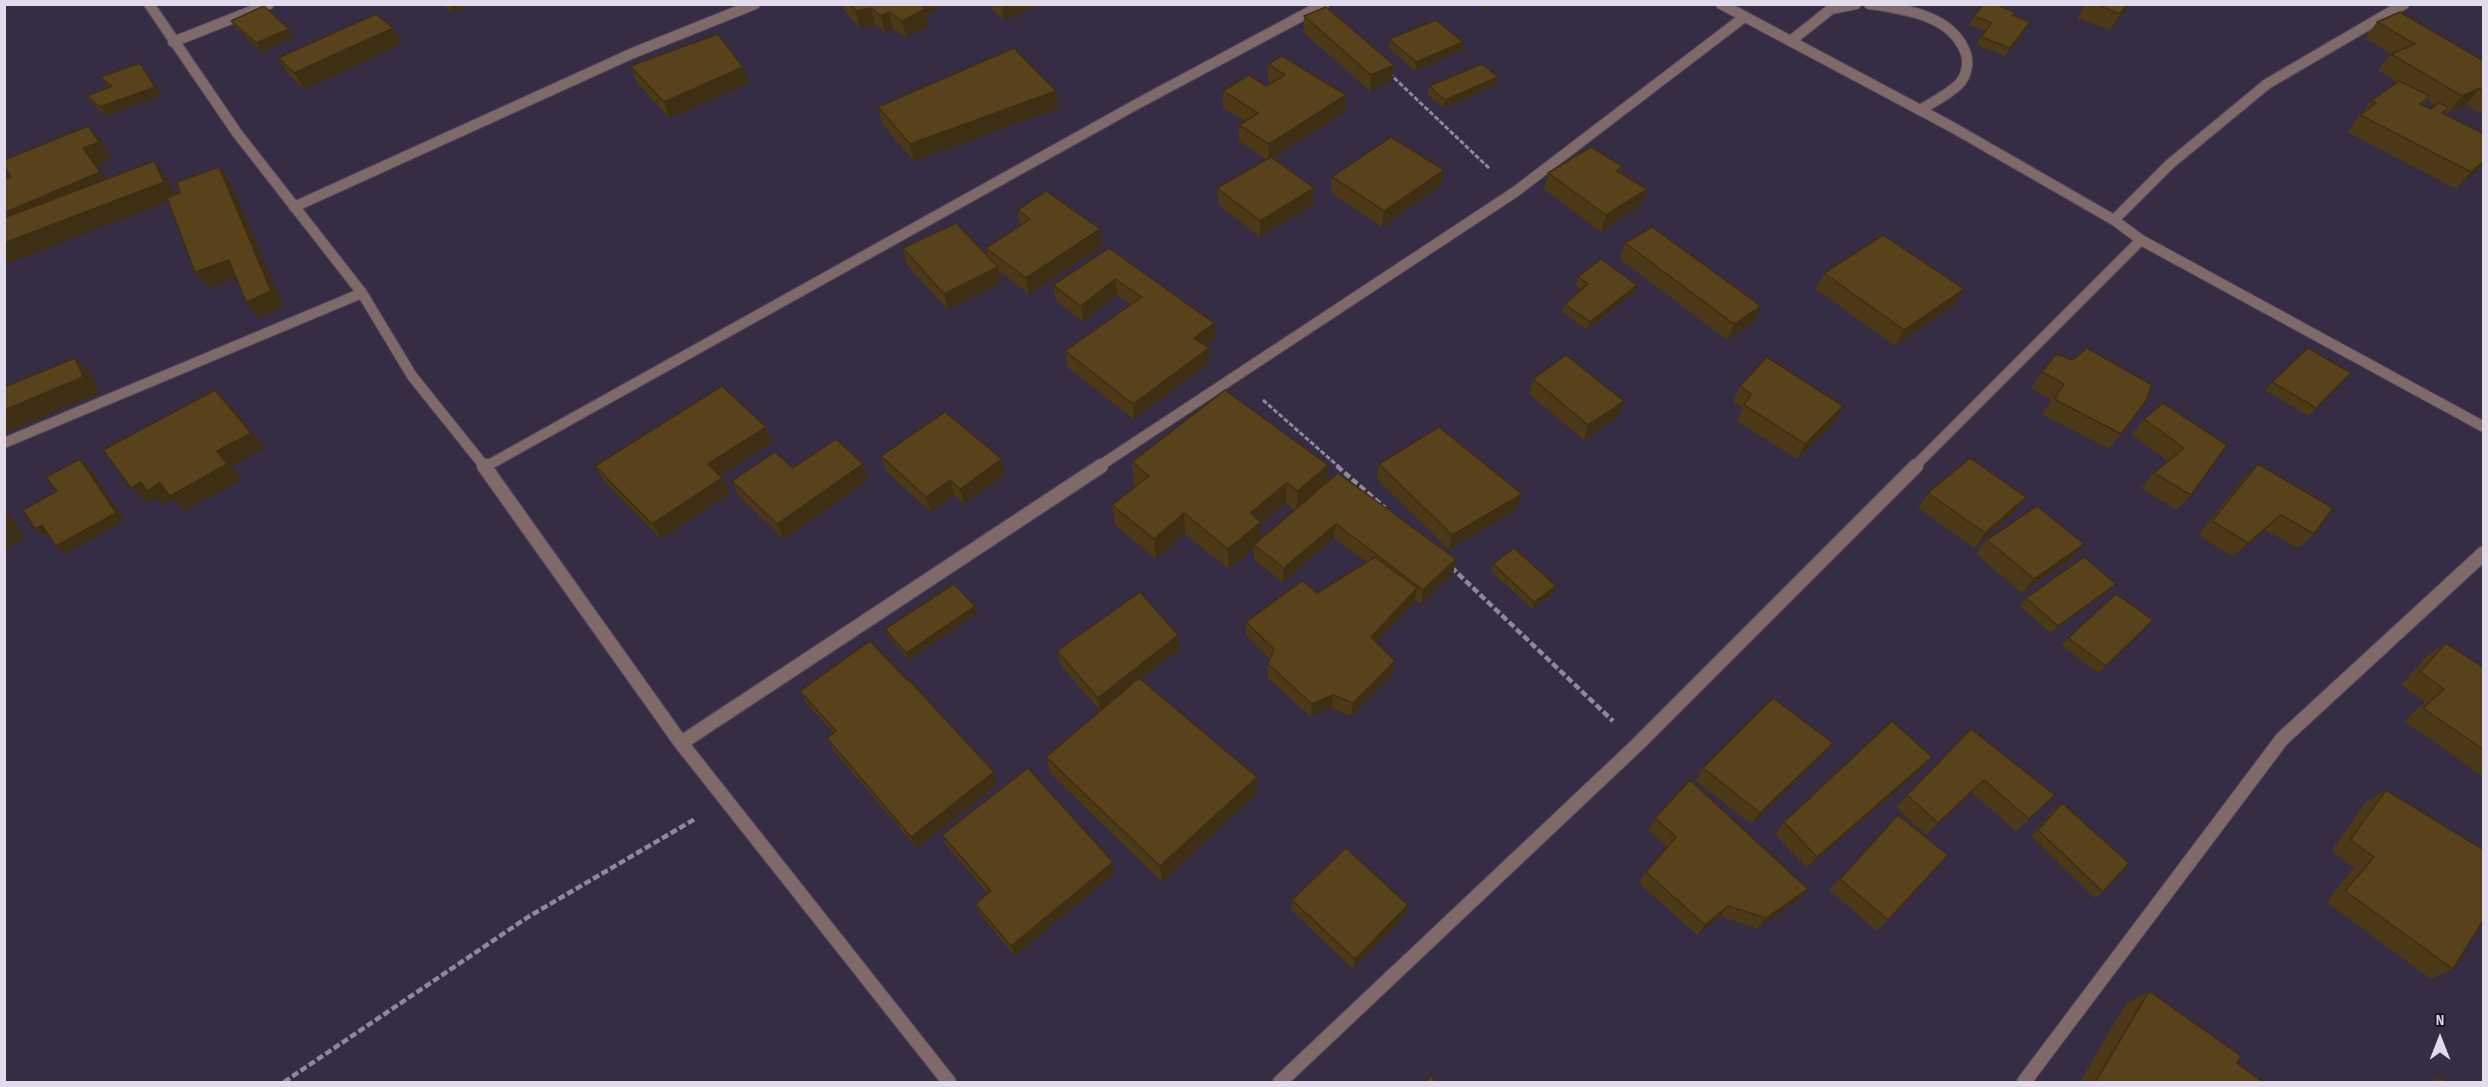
<!DOCTYPE html>
<html>
<head>
<meta charset="utf-8">
<style>
  body { margin:0 }
  #map { position:relative; width:2488px; height:1087px; overflow:hidden; background:#362c44; font-family:"Sofia Sans Condensed",sans-serif }
  canvas { display:block }
  .frame { position:absolute; inset:0; border:6px solid #e2dbeb; pointer-events:none }
  .north { position:absolute; left:2410px; top:1009px; width:60px; height:60px; -webkit-text-stroke:4px #1b1722; paint-order:stroke; rotate:0deg; font-size:16px; font-weight:700; line-height:24px; text-align:center; color:#e2dbeb }
  .north::after { content:''; display:block; margin:auto; width:21px; height:27px; background:#e2dbeb; clip-path:polygon(50% 0,100% 100%,50% 72%,0 100%) }
</style>
</head>
<body>
<div id="map">
<canvas width="2488" height="1087"></canvas>
<div class="frame"></div>
<div class="north">N</div>
</div>
<script>
const g = document.querySelector('canvas').getContext('2d');
g.lineJoin = 'round';
function stroke(path, color, width, dash) { g.strokeStyle = color; g.lineWidth = width; g.lineCap = dash ? 'butt' : 'round'; g.setLineDash(dash || []); g.stroke(path); }
function fillPath(path, color) { g.fillStyle = color; g.fill(path, 'evenodd'); }
const streetFar1 = new Path2D(`
  M149,4L237,133L362,293L412,376L485,467
  M1721,4L1952,127L2114,220L2141,240L2484,427
  M1869,4C1904,9 1953,15 1966,54C1969,64 1966,77 1959,84C1948,95 1933,102 1920,110
  M1792,40L1831,9L1856,4
  M173,42L269,4
  M294,207L633,53L755,4
  M2114,220L2170,164L2267,84L2404,4
  M4,443L362,293
  M485,467L1137,104L1324,4
  M1098,467L1515,192L1743,18
  M1914,467L2141,240`);
const street = new Path2D(`
  M484,466L681,743L949,1082
  M485,467L487,466
  M681,743L1101,466
  M1280,1082L1637,745L1916,466
  M2024,1082L2282,739L2484,553`);
stroke(streetFar1, '#52485f', 12);
stroke(street, '#52485f', 16);
stroke(new Path2D(`
  M1389,73L1490,169
  M1263,400L1339,467`), '#8f879b', 3, [5, 2]);
stroke(new Path2D(`
  M1337,466L1385,508
  M1451,567L1613,721
  M284,1082L528,917L695,819`), '#8f879b', 4.5, [7, 3]);
stroke(streetFar1, '#7f6969', 10);
stroke(street, '#7f6969', 14);
fillPath(new Path2D(`
  M441,4H473L453,13Z
  M842,4H944V5L926,16L928,26L906,37L893,29L885,32L875,25L860,28L843,9Z
  M990,4H1043L1004,20L991,9Z
  M1479,4H1494L1484,9Z
  M2085,4H2130L2110,30L2077,18Z
  M1304,16L1392,81L1370,91L1303,32Z
  M1974,16H2013L2030,22L2025,31L2005,56L1976,45L1981,37L1985,31L1969,25Z
  M231,21L295,37L262,52L237,29Z
  M2377,22L2484,61V115L2466,105L2448,113L2445,111L2442,114L2484,134V165L2456,189L2347,132L2371,101L2397,82L2378,70L2391,54L2365,38ZM2427,100L2435,105L2431,109L2423,105Z
  M393,28L402,44L305,89L289,75L278,58Z
  M1389,39L1463,42L1462,51L1415,71L1389,48Z
  M1268,64L1346,95L1345,112L1273,158L1314,188L1313,205L1260,237L1218,204L1217,188L1266,159L1239,141V125L1245,121L1223,108V91L1266,86L1271,83L1268,81Z
  M630,66L743,67L749,83L670,118L637,83Z
  M146,72L162,95L107,116L94,105L87,96L109,87L100,77Z
  M1498,77L1496,85L1443,108L1428,95L1429,86Z
  M1056,91L1059,108L914,161L882,124L878,107Z
  M1622,166L1620,173L1647,189L1642,205L1601,232L1544,189L1548,173Z
  M1444,170L1441,186L1382,227L1331,193L1332,177Z
  M1017,210L1102,246L1029,294L999,271L1001,283L948,310L907,265L903,248L988,256L986,248L1020,226Z
  M1625,243L1761,306L1754,322L1727,340L1620,259Z
  M1109,248L1214,323L1215,339L1206,346L1209,364L1134,419L1067,367L1065,351L1131,304L1117,295L1083,322L1056,301L1053,285Z
  M1824,273L1964,289L1955,305L1895,346L1816,289Z
  M1578,277L1637,285L1634,293L1587,330L1562,312L1565,304L1582,290L1576,286Z
  M2056,354L2121,434L2109,449L2042,414L2052,400L2031,388Z
  M2351,373L2308,416L2265,390L2272,382Z
  M1533,379L1624,401L1619,416L1584,440L1529,394Z
  M1740,386L1843,406L1835,422L1797,459L1737,421L1743,408L1733,402Z
  M2144,419L2227,445L2191,495L2177,510L2141,488L2154,473L2168,461L2131,434Z
  M766,427L773,442L720,476L730,493L661,539L604,481L595,466Z
  M881,456L1005,474L964,504L954,495L931,512L886,471Z
  M1132,462L1327,482L1456,559L1453,574L1421,604L1414,599V602L1376,642L1395,661L1393,674L1351,716L1332,708L1311,717L1268,678V664L1270,660L1246,635V622L1317,593L1366,562L1334,538L1283,583L1254,559V548L1229,569L1185,534L1156,559L1115,525L1112,505L1136,485L1134,483ZM1286,503L1294,510L1261,539V524Z
  M863,464L869,479L784,539L739,496L732,481L793,468Z
  M1379,464L1518,509L1449,550L1377,479Z
  M2258,464L2314,534L2298,548L2265,530L2233,557L2198,535L2243,479Z
  M1928,493L2026,497L2014,512L1974,548L1918,508Z
  M1987,540L2084,544L2071,559L2022,593L1976,554Z
  M1493,564L1553,593L1532,609L1491,571Z
  M2109,591L2051,633L2020,606L2026,598Z
  M975,606L978,613L909,660L888,636L885,629Z
  M2153,620L2098,673L2061,645L2068,638Z
  M2446,643L2484,668V777L2404,721L2425,702L2401,685L2427,656Z
  M1180,649L1141,679L1257,777V794L1162,882L1051,774L1046,757L1100,711L1060,664L1057,651Z
  M800,691L994,772L998,784L917,848L834,751L827,738L834,733L807,704Z
  M1971,729L2055,795L2016,831L1971,792L1926,835L1896,807Z
  M1833,743L1823,755L1751,824L1696,781L1703,768Z
  M1932,757L1920,770L1807,868L1775,834L1784,822Z
  M2386,790L2453,969L2431,979L2326,902L2354,868L2331,851L2366,802Z
  M2062,803L2103,892L2095,898L2031,836L2054,809Z
  M1898,815L1888,920L1877,931L1829,890Z
  M1655,818L1808,889L1798,900L1757,929L1720,916L1697,935L1639,883L1646,872L1667,847L1648,830Z
  M942,835L1115,873L1015,956L980,914L975,904L988,894L947,846Z
  M1292,900L1408,905L1405,915L1353,969L1291,910Z
  M2149,991L2237,1063L2264,1083H2079L2126,1004Z
  M2440,1077L2446,1083H2426Z`), '#4c3917');
fillPath(new Path2D(`
  M449,4H473L453,13Z
  M918,4L944,5L926,16L928,26L906,37L902,21Z
  M1002,4H1043L1004,20Z
  M1485,4H1494L1484,9Z
  M2127,4H2130L2110,30L2120,14Z
  M871,8L875,25L860,28L856,11Z
  M889,12L893,29L885,32L881,16Z
  M2030,22L2025,31L2005,56L2010,48Z
  M393,28L402,44L305,89L294,73Z
  M289,29L295,37L262,52L256,43Z
  M1463,42L1462,51L1415,71L1416,62Z
  M140,63L162,95L107,116L100,107Z
  M1394,65L1392,81L1370,91L1371,75Z
  M743,67L749,83L670,118L664,102Z
  M1498,77L1496,85L1443,108L1445,100Z
  M2480,88L2466,105L2448,113L2462,96Z
  M1056,91L1059,108L914,161L910,144Z
  M1346,95L1345,112L1268,161L1269,144Z
  M88,126L102,142L112,158L97,165L114,188L22,228L6,212Z
  M154,161L167,177L177,198L4,265V243Z
  M2484,161V165L2456,189L2471,172Z
  M219,167L231,183L284,307L259,318L246,302Z
  M1444,170L1441,186L1382,227L1384,211Z
  M1314,188L1313,205L1260,237V221Z
  M1647,189L1642,205L1601,232L1606,215Z
  M1100,229L1102,246L1029,294L1026,278Z
  M229,260L242,276L209,288L195,272Z
  M998,267L1001,283L948,310L944,294Z
  M1115,279L1117,295L1083,322L1081,306Z
  M1637,285L1634,293L1587,330L1590,322Z
  M1964,289L1955,305L1895,346L1904,330Z
  M1761,306L1754,322L1727,340L1734,324Z
  M1214,323L1215,339L1195,354L1194,338Z
  M1209,348V364L1134,419L1133,404Z
  M75,358L91,373L99,393L4,433V410Z
  M215,390L230,405L265,448L232,466L242,479L185,511L173,500L163,505L155,498L147,503L131,488L141,482L160,483L217,451Z
  M1624,401L1619,416L1584,440L1588,425Z
  M1843,406L1835,422L1797,459L1805,444Z
  M766,427L773,442L716,479L708,464Z
  M80,459L89,467L125,520L66,554L56,546Z
  M1002,459L1005,474L964,504L960,489Z
  M863,464L869,479L784,539L777,524Z
  M1328,465L1327,485L1296,512L1298,491Z
  M722,478L730,493L661,539L652,524Z
  M950,480L954,495L931,512L926,497Z
  M1287,483L1286,503L1261,524V542L1254,545V548L1229,569L1228,549L1250,513Z
  M1522,494L1518,509L1449,550L1452,535Z
  M2026,497L2014,512L1974,548L1985,533Z
  M4,505L25,538L4,550Z
  M1184,513L1185,534L1156,559L1154,539Z
  M2281,515L2265,530L2233,557L2248,543Z
  M1336,524L1334,538L1283,583L1284,568Z
  M42,525L51,533L45,537L35,529Z
  M2084,544L2071,559L2022,593L2034,579Z
  M1456,559L1453,574L1421,604L1423,590Z
  M2116,584L2109,591L2051,633L2058,626Z
  M1556,586L1553,593L1532,609L1534,602Z
  M1417,588L1414,602L1369,651L1371,637Z
  M975,606L978,613L909,660L906,653Z
  M1178,635L1180,649L1100,711L1098,698Z
  M1395,661L1393,674L1351,716L1353,703Z
  M1333,695L1332,708L1311,717L1312,704Z
  M1833,743L1823,755L1751,824L1760,813Z
  M1932,757L1920,770L1807,868L1817,857Z
  M994,772L998,784L917,848L911,837Z
  M1257,777V794L1162,882L1160,866Z
  M1113,862L1115,873L1015,956L1011,946Z
  M1808,889L1798,900L1757,929L1766,918Z
  M1408,905L1405,915L1353,969L1355,959Z
  M1728,906L1720,916L1697,935L1705,925Z`), '#3e2e13');
const building = new Path2D(`
  M850,4H920L925,9L902,21L889,12L881,16L871,8L856,11Z
  M1984,4H1995L2015,12L2012,15L2030,22L2010,48L1981,37L1992,23L1974,16Z
  M2095,4H2127L2120,14Z
  M264,6L289,29L256,43L231,21Z
  M1326,7L1394,65L1371,75L1304,16Z
  M2400,12L2484,61V90L2480,88L2462,96L2391,54L2415,44L2377,22Z
  M376,14L393,28L294,73L278,58Z
  M1436,20L1463,42L1416,62L1389,39Z
  M718,34L743,67L664,102L630,66Z
  M1014,48L1056,91L910,144L878,107Z
  M1282,56L1346,95L1269,144L1239,125L1258,113L1223,91L1249,75L1266,86L1285,75L1268,64Z
  M140,63L155,87L100,107L87,96L112,86L100,77Z
  M1482,64L1498,77L1445,100L1429,86Z
  M2399,81L2430,96L2420,104L2431,109L2439,103L2448,107L2442,113L2484,134V161L2471,172L2360,115L2376,103L2371,101Z
  M88,126L99,142L83,148L100,172L6,212L4,209V179L11,177L4,166V160Z
  M1391,137L1444,170L1384,211L1332,177Z
  M1591,147L1622,166L1617,171L1647,189L1606,215L1548,173Z
  M1271,157L1314,188L1260,221L1217,188Z
  M154,161L164,182L4,243V218Z
  M219,167L271,291L246,302L229,260L195,272L167,198L180,193L177,182Z
  M1046,191L1100,229L1026,278L986,248L1030,219L1017,210Z
  M956,223L998,267L944,294L903,248Z
  M1652,227L1761,306L1734,324L1625,243Z
  M1883,235L1964,289L1904,330L1824,273Z
  M1109,248L1214,323L1194,338L1209,348L1133,404L1065,351L1142,297L1115,279L1081,306L1053,285Z
  M1601,259L1637,285L1590,322L1565,304L1588,284L1578,277Z
  M2087,348L2152,385L2146,401L2121,434L2054,399L2064,384L2042,372L2056,354L2073,360Z
  M2308,348L2351,373L2316,408L2272,382Z
  M1566,355L1624,401L1588,425L1533,379Z
  M1767,357L1843,406L1805,444L1744,405L1751,394L1740,386Z
  M75,358L83,377L4,410V387Z
  M722,386L766,427L708,464L722,478L652,524L595,466Z
  M215,390L251,433L217,451L227,464L170,496L160,483L147,491L141,482L131,488L103,450Z
  M1225,390L1328,465L1298,491L1287,483L1250,513L1261,522L1228,549L1184,513L1154,539L1112,505L1149,476L1132,462Z
  M2163,403L2227,445L2191,495L2154,473L2184,448L2144,419Z
  M945,412L1002,459L960,489L950,480L926,497L881,456Z
  M1439,427L1522,494L1452,535L1379,464Z
  M836,439L863,464L777,524L732,481L775,452L793,468Z
  M1970,458L2026,497L1985,533L1928,493Z
  M80,459L116,513L56,546L42,525L35,529L23,510L57,491L46,477Z
  M2258,464L2333,508L2314,534L2281,515L2248,543L2212,521Z
  M1338,473L1456,559L1423,590L1336,524L1284,568L1254,545Z
  M2037,506L2084,544L2034,579L1987,540Z
  M1514,548L1556,586L1534,602L1493,564Z
  M1375,557L1417,588L1371,637L1395,661L1353,703L1333,695L1312,704L1268,664L1274,649L1246,622L1302,581L1317,593Z
  M2084,557L2116,584L2058,626L2026,598Z
  M954,584L975,606L906,653L885,629Z
  M1140,592L1178,635L1098,698L1057,651Z
  M2116,594L2153,620L2106,666L2068,638Z
  M870,641L907,680L908,679L994,772L911,837L827,738L836,731L800,691Z
  M2446,643L2484,668V750L2423,708L2444,689L2420,672Z
  M1139,678L1257,777L1160,866L1046,757Z
  M1773,698L1833,743L1760,813L1703,768Z
  M1892,721L1932,757L1817,857L1784,822Z
  M1971,729L2055,795L2029,819L1984,780L1938,823L1907,795Z
  M1028,768L1113,862L1011,946L975,904L991,891L942,835Z
  M1690,780L1808,889L1766,918L1728,906L1705,925L1646,872L1676,837L1655,818Z
  M2386,790L2484,850V919L2453,969L2345,891L2374,857L2350,840Z
  M2062,803L2129,863L2103,892L2038,830Z
  M1898,815L1948,855L1888,920L1840,879Z
  M1346,848L1408,905L1355,959L1292,900Z
  M2149,991L2241,1056L2237,1063L2264,1083H2095Z
  M1431,1076L1437,1083H1424Z
  M2440,1077L2446,1083H2436Z`);
fillPath(building, '#58421b');
stroke(building, '#3e2e13', 1.5);
</script>
</body>
</html>
